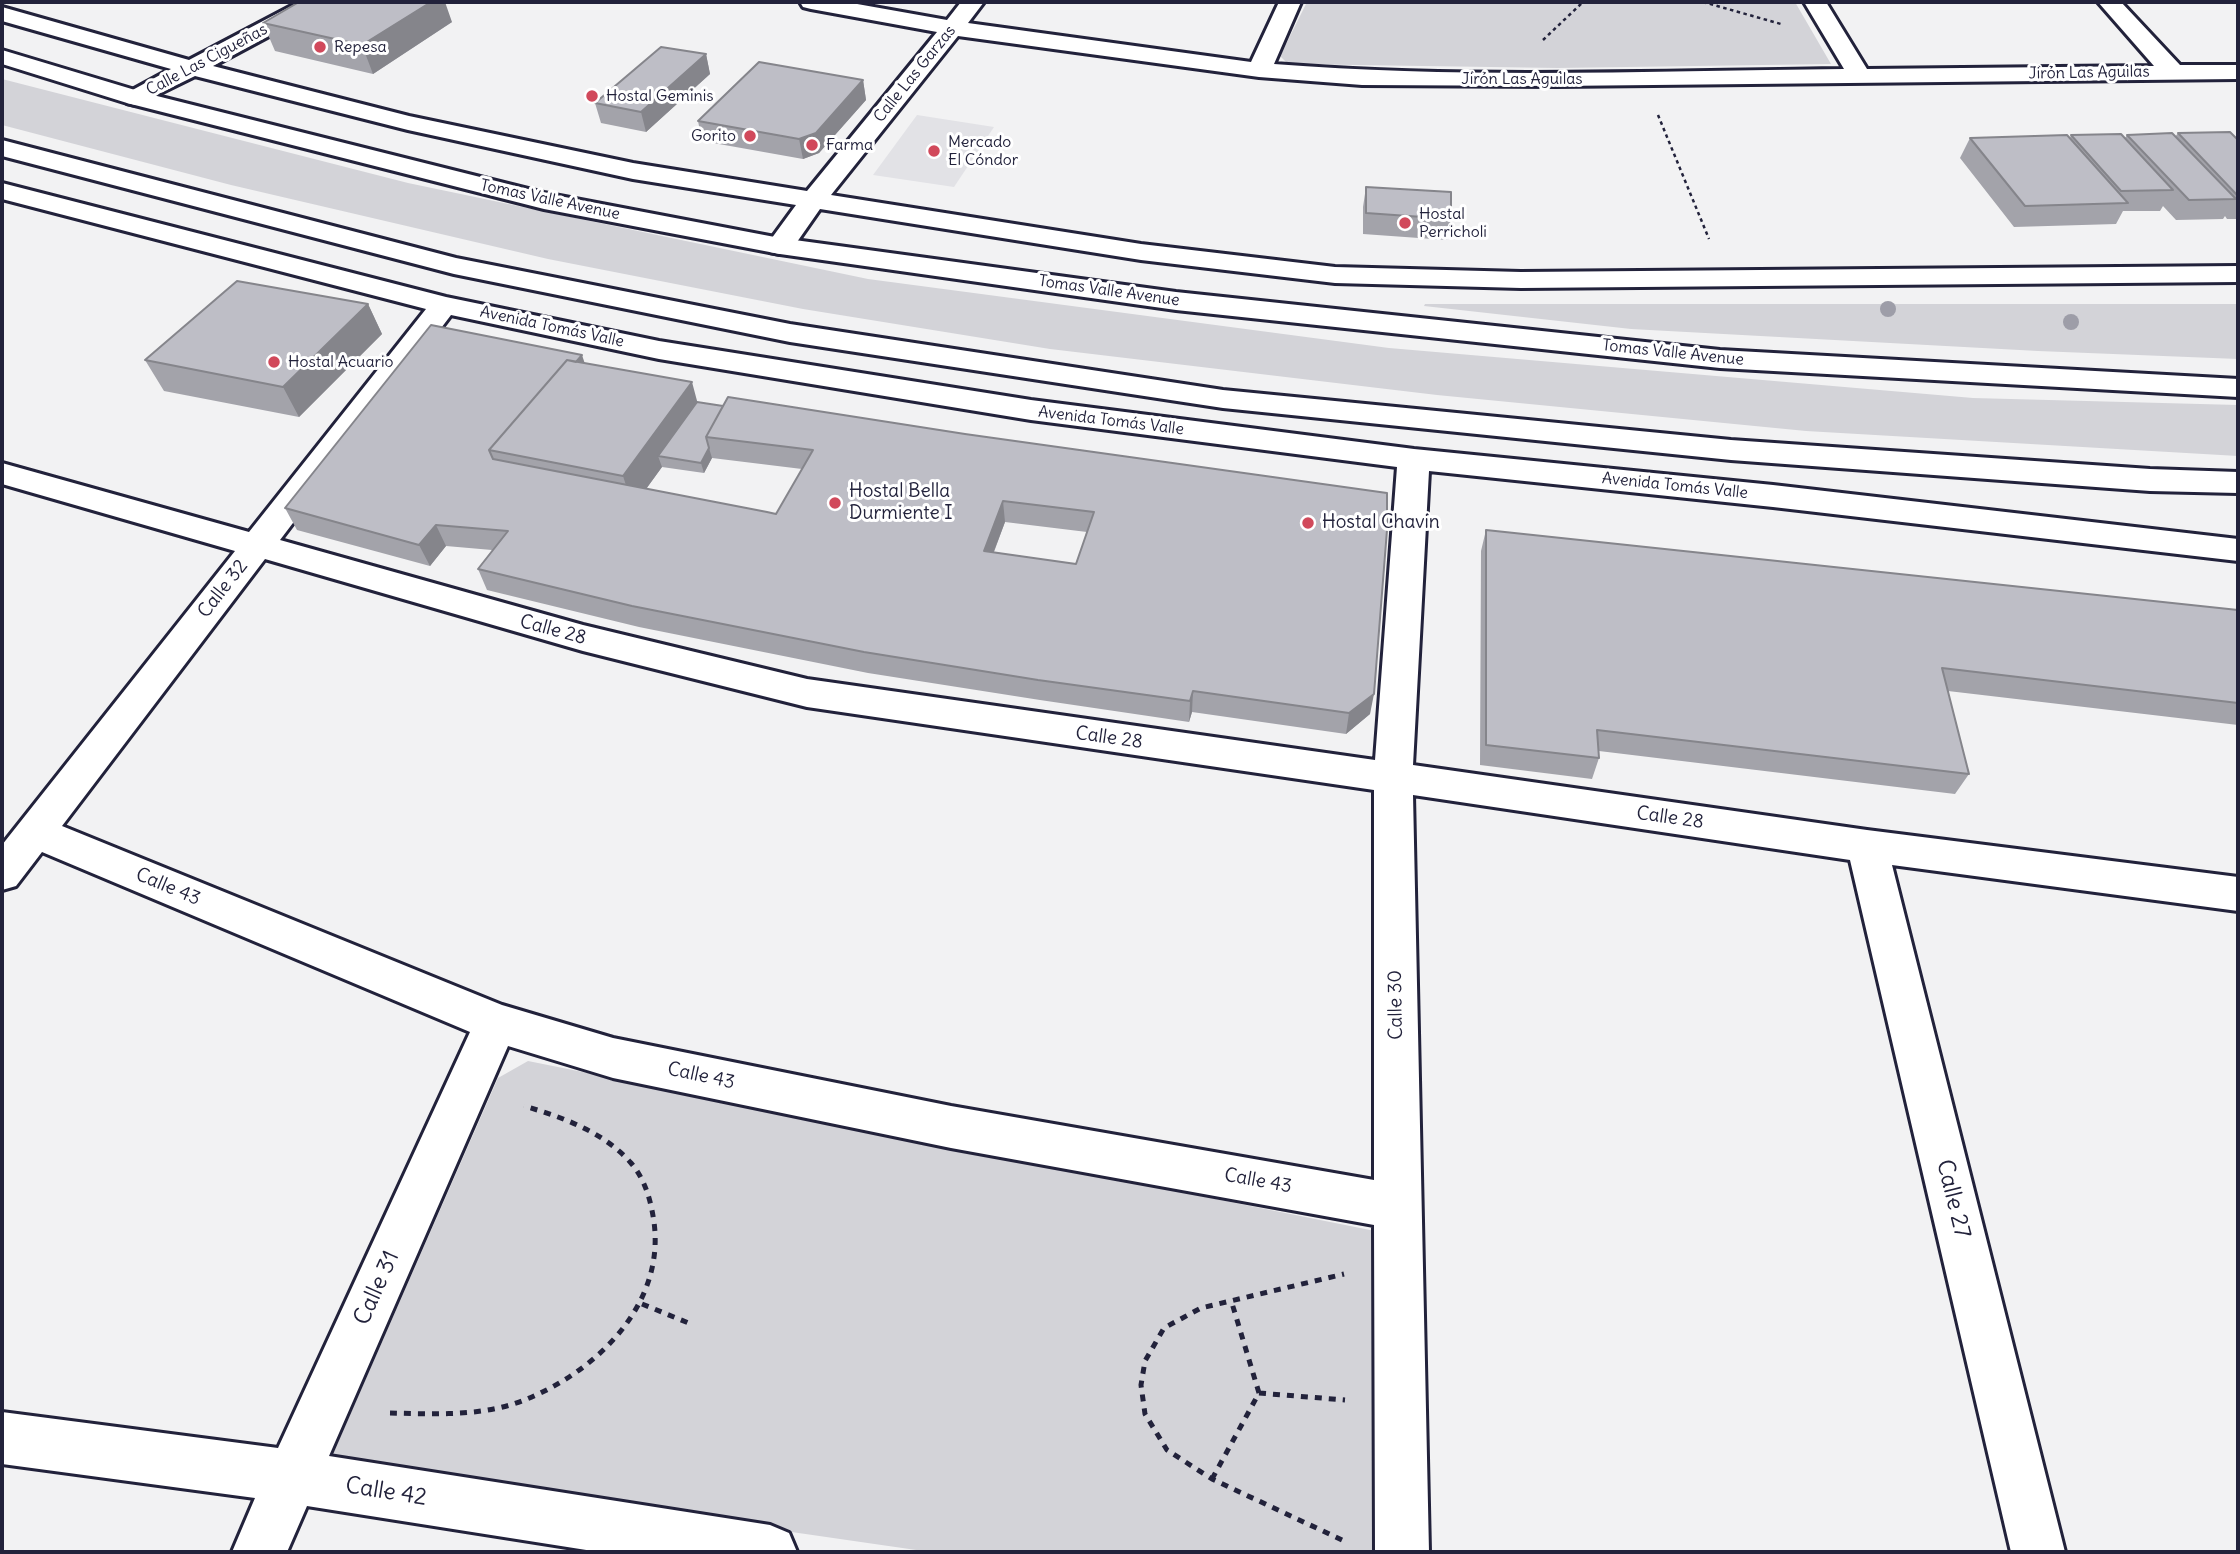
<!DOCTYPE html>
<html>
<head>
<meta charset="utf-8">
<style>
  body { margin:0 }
  #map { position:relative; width:2240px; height:1554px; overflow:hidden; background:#f2f2f3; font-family:Delius,sans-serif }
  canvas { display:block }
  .frame { position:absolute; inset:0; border:4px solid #22223b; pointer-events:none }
</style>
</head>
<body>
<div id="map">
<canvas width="2240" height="1554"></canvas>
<div class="frame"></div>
</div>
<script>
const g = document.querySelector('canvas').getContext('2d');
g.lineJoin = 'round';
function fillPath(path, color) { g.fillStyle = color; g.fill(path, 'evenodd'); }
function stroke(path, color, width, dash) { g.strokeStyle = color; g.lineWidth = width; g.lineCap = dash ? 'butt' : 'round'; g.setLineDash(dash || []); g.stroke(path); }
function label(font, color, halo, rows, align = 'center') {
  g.font = font + ' Delius,sans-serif'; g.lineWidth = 6; g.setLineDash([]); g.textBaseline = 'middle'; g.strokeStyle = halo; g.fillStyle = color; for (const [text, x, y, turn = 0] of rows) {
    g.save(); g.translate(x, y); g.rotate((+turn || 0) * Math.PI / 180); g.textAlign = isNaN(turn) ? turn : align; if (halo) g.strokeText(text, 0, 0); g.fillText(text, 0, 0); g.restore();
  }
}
fillPath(new Path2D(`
  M917,115L994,127L954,187L873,175Z`), '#e2e2e6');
fillPath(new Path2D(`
  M1307,2H1795L1831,64L1558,68L1288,64L1280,56Z
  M2,79L408,183L868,279L1389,348L1973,398L2238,405V456L1806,431L1437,395L1050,349L803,309L548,259L231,185L2,125Z
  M1425,304H2238V359L2038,351L1631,329L1424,306Z
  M528,1061L1380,1232L1382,1552H930L328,1465L498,1078Z`), '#d3d3d8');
const minor = new Path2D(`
  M299,2H326L323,7L213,66L409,116L633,163L807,191L937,32L811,9L803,7L800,2H846L947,20L961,2H984L968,23L1251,62L1279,2H1301L1274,64C1463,79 1654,71 1844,69L1804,2H1826L1867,69L2154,66L2098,2H2121L2180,65H2238V79L1556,86L1362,85L1259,77L958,36L831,195L1141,244L1335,267L1521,272L2238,266V282L1521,288L1335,283L1141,260L820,209L790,252L780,254L770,252L766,246L796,205L633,179L408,130L195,76L136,105L127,103L124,98L127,93L171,69L2,21V7L189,60Z
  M2,183L446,297L659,341L1031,400L1414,449L1773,485L2238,539V561L1773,507L1429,471L1413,765L1867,830L2238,877V911L1892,865L2065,1552H2011L1850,860L1413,795L1429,1552H1375L1374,1225L951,1148L613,1078L508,1046L329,1456L770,1525L789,1533L797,1552H599L307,1506L287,1552H232L255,1498L2,1464V1412L278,1448L470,1032L42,852L16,886L2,890V845L235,551L2,484V463L249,532L426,309L2,199ZM451,315L659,359L1031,420L1397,467L1375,760L807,679L583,625L280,540ZM265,559L583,651L807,707L1374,790V1180L951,1106L613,1038L502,1005L62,826Z`);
const major = new Path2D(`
  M2,50L145,93L544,193L780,238L1176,292L1720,350L2238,379V397L1720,368L1176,310L780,254L544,209L127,103L2,64Z
  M2,140L456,258L790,324L1223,390L1731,440L2150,469L2238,472V493L2150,491L1731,460L1223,408L790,342L454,274L2,156Z`);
stroke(minor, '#22223b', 6);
stroke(major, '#22223b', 6);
stroke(new Path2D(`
  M1703,2L1781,24
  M1543,40L1583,2
  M1658,115L1709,239`), '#22223b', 2.5, [3.5, 3.5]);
stroke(new Path2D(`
  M642,1304L691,1324
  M1259,1393L1345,1400
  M390,1413C435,1414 484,1417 527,1399C598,1370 665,1304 654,1222C651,1201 645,1179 631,1163C604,1132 562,1117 524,1106
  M1212,1479L1259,1393L1231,1300
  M1342,1540L1212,1479L1167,1450L1145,1414L1141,1385L1145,1361L1164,1328L1201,1308L1344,1274`), '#22223b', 5, [7, 7]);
fillPath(minor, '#fff');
fillPath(major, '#fff');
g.fillStyle = '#9d9da8';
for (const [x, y] of [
  [1888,309],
  [2071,322]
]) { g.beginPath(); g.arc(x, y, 8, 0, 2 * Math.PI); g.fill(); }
fillPath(new Path2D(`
  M452,22L373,74L275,51L263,23Z
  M706,54L710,74L646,132L601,123L595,103Z
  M863,80L866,100L819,153L803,159L702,141L698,121Z
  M2178,133L2238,140V219H2227L2225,216L2223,219L2176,220L2163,206L2160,211H2123L2116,224L2014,227L1960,158L1970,138H2070L2071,135L2125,138L2127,135L2175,137Z
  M1366,187L1451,219L1447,240L1363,234V207Z
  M368,304L382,334L299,417L164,391L145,360Z
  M584,363L697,402L723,406L965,434L1387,493L1370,714L1346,734L1192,712L1189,722L1040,700L868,673L639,627L487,590L478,569L492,550L446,546L430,566L297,530L285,508ZM712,458L802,469L776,514L646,489L662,467L704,473ZM1005,522L1087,532L1076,564L994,552Z
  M1486,530L2238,610V725L1948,691L1969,774L1955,794L1599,751V758L1592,779L1480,765L1481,551Z`), '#a3a3aa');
fillPath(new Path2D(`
  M431,2H445L452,22L373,74L362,45Z
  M706,54L710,74L646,132L641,112Z
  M863,80L866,100L819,153L803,159L799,139Z
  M368,304L382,334L299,417L283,387Z
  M582,355L589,376L499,452Z
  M692,382L700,412L658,456L662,467L633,507L623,476Z
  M709,448L712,458L704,473L701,463Z
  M1003,501L1005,522L986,572L984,551Z
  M436,525L446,546L430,566L419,545Z
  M1193,691L1192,712L1189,722L1190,701Z
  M1374,694L1370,714L1346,734L1349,713Z`), '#85858b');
const building = new Path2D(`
  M299,2H431L362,45L263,23Z
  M661,47L706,54L641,112L595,103Z
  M759,62L863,80L816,133L799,139L698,121Z
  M2230,132L2238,140V196L2178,133Z
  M2172,133L2236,199L2189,200L2127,135Z
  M2121,134L2173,190L2121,191L2071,135Z
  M2067,135L2128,203L2025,206L1970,138Z
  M1366,187L1451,192V219L1366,213Z
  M237,281L368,304L283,387L145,360Z
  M431,325L582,355L576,362L567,360L489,450L493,459L767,512L776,514L813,450L706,437L728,397L965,434L1387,493V530L1374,694L1349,713L1193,691L1190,701L1038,680L864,652L632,606L478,569L508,531L436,525L419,545L285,508ZM1003,501L1094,512L1076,564L984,551Z
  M567,360L692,382L623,476L489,450Z
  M697,402L723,406L706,437L709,448L701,463L658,456Z
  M1486,530L2238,610V703L1942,668L1969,774L1597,730L1599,758L1486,745Z`);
fillPath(building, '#bebec6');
stroke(building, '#85858b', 2);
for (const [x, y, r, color] of [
  [320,47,7,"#d1495b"],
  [592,96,7,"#d1495b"],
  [750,136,7,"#d1495b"],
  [812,145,7,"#d1495b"],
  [934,151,7,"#d1495b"],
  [1405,223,7,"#d1495b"],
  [274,362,7,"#d1495b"],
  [835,503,7,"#d1495b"],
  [1308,523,7,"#d1495b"]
]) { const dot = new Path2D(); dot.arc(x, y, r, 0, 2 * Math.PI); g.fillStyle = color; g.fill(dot); stroke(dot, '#fff', 2.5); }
label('16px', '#22223b', '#fff', [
  ["Repesa",334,47],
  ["Hostal Geminis",606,96],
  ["Gorito",736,136,"right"],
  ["Mercado",948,142],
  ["El Cóndor",948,160],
  ["Farma",826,145],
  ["Hostal",1419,214],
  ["Perricholi",1419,232],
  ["Hostal Acuario",288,362]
], 'left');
label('16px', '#22223b', '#fff', [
  ["Calle Las Cigueñas",207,60,-28],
  ["Jirón Las Aguilas",2089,73,-1],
  ["Calle Las Garzas",915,74,-51],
  ["Jirón Las Aguilas",1522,79],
  ["Tomas Valle Avenue",550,200,12],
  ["Tomas Valle Avenue",1109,291,8],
  ["Avenida Tomás Valle",552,327,12],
  ["Tomas Valle Avenue",1673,353,6],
  ["Avenida Tomás Valle",1111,421,7],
  ["Avenida Tomás Valle",1675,486,6]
]);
label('19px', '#22223b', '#fff', [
  ["Hostal Bella",849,492],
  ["Durmiente I",849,514],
  ["Hostal Chavin",1322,523]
], 'left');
label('19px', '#22223b', '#fff', [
  ["Calle 32",223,589,-52],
  ["Calle 28",553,630,15],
  ["Calle 28",1109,738,8],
  ["Calle 28",1670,818,8],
  ["Calle 43",168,887,23],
  ["Calle 30",1396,1005,-91],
  ["Calle 43",701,1076,12],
  ["Calle 43",1258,1181,10]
]);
label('23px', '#22223b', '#fff', [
  ["Calle 27",1953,1199,76],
  ["Calle 31",377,1288,-66],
  ["Calle 42",386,1492,9]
]);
</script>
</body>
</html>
